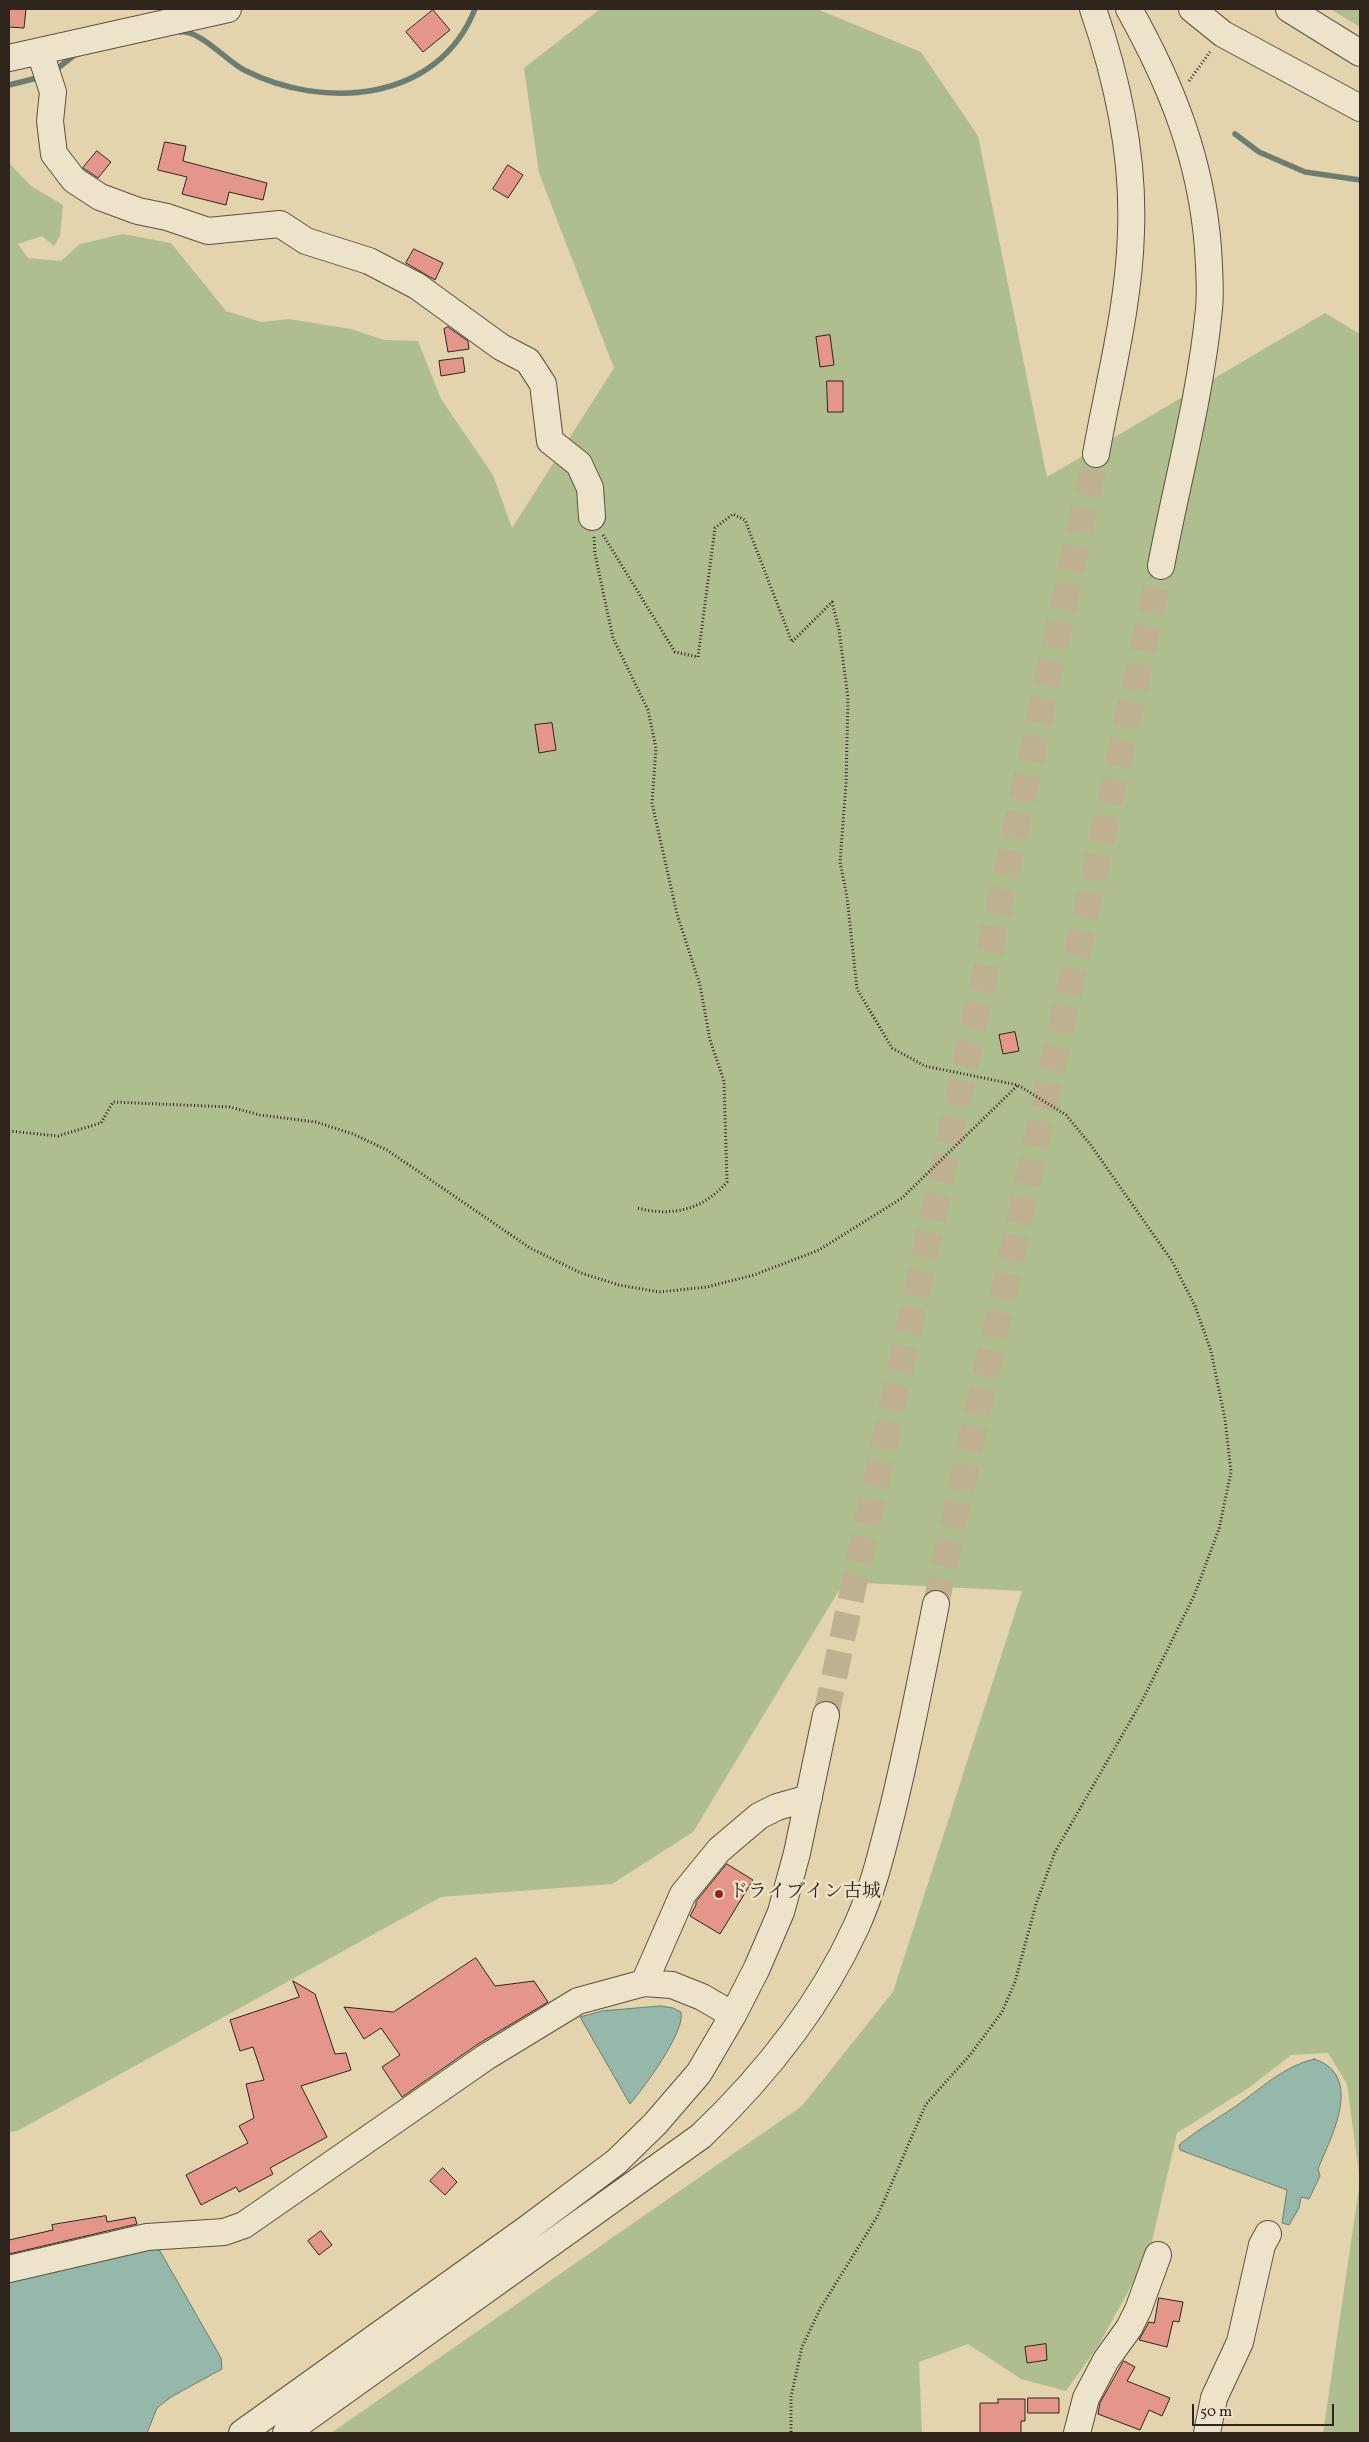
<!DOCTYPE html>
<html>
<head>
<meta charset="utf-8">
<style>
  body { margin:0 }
  #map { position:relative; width:1369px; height:2442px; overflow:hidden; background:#e3d4ad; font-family:Vollkorn,serif }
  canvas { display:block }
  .frame { position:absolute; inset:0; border:10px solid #2f251d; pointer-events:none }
  .scale { position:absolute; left:1192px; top:2404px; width:142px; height:22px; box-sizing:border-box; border:2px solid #2f251d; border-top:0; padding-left:6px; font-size:15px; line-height:18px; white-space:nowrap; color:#2f251d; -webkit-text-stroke:4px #ede3ca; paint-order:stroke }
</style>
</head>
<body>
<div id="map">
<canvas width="1369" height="2442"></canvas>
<div class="frame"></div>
<div class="scale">50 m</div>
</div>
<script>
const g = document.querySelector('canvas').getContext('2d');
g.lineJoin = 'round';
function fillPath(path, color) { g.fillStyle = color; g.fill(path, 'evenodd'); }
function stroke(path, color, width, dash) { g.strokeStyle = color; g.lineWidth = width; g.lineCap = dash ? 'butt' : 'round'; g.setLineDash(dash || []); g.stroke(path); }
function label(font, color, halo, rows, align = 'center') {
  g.font = font + ' Vollkorn,"Noto Serif JP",serif'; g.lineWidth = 5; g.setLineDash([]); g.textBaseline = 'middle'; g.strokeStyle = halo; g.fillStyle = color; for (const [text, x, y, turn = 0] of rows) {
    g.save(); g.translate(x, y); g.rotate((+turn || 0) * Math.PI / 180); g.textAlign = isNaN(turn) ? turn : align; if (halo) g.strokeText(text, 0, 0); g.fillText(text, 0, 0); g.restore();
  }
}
fillPath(new Path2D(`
  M600,9H817L921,52L978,136L1047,477L1325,313L1360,334V2433H1323L1360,2181L1347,2084L1328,2053L1291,2055L1250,2087L1177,2133L1149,2254L1098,2346L1066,2391L1021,2379L968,2344L919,2362L922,2433H331L802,2106L893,1992L1022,1591L844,1582L693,1832L612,1884L441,1897L17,2131L9,2132V163L31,186L63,205L60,236L54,246L42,236L18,244L28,258L61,261L80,244L123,234L171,243L226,311L261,322L289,319L351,329L384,340L418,341L441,399L493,475L512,528L614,368L539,173L524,68Z
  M1330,9H1360V27Z`), '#afbe8e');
const water = new Path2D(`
  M661,2006L673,2008L681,2012C686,2031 643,2089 630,2104L580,2017L602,2011Z
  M1314,2059C1365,2075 1331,2137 1318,2169L1320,2176L1309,2199L1301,2197L1299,2208L1289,2225L1282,2223L1287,2190L1180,2150L1179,2145C1197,2130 1217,2119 1236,2106C1262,2088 1282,2067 1314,2059Z
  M150,2247L160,2251L221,2358L222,2369L171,2397L157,2408L147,2433H9V2283L41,2272Z`);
fillPath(water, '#95b8ab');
stroke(water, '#6c7d72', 1);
stroke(new Path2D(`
  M180,32C199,29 229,63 244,70C325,111 438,102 475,9
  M54,71L76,54
  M9,85L41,77
  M1235,134L1259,152L1305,172L1360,180`), '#6c7d72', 5.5);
const building = new Path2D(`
  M9,9H26L24,28L9,27Z
  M433,10L450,30L423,52L406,32Z
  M165,142L186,146L183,161L267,183L263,200L229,192L226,205L182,194L187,177L158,170Z
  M97,151L111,162L98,178L83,168Z
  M508,165L523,175L508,198L493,189Z
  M414,249L443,263L435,280L406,263Z
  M448,327L468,341L469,349L448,352L444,329Z
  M830,335L834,365L820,367L816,337Z
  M463,358L465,372L441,376L439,361Z
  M827,381H843V412H828Z
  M552,723L556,750L539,753L535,725Z
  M1015,1032L1019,1051L1003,1054L999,1035Z
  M727,1864L753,1880L720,1934L690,1916L696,1905V1902Z
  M476,1958L495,1986L534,1981L548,2002L478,2044L402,2097L382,2067L400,2055L381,2028L364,2039L344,2007L393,2012Z
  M293,1981L315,1994L335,2054L346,2053L351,2070L301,2086L327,2137L270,2168L273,2174L239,2192L236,2187L201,2205L186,2175L248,2143L239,2126L254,2118L246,2084L264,2080L253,2047L240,2051L230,2020L299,1997Z
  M443,2168L457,2182L445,2195L430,2181Z
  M106,2216L107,2222L135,2217L137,2224L9,2254V2240L53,2230L52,2225Z
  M321,2231L332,2245L319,2255L308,2241Z
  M1159,2298L1183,2302L1179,2322L1173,2321L1167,2347L1139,2340L1149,2322L1154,2323Z
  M1046,2344L1047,2360L1027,2363L1025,2347Z
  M1124,2361L1135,2367L1127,2381L1170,2398L1162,2416L1149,2410L1140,2430L1098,2414L1100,2403Z
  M1028,2398H1059V2413H1028Z
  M998,2399H1025V2421H1021V2433H980V2403H998Z`);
fillPath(building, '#e5968a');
stroke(building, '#2f251d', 1);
stroke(new Path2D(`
  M936,1604L1161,566
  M826,1715L1096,454`), '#bfb190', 26, [26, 13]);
const minor = new Path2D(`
  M1093,9C1118,81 1134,155 1131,232C1129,307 1109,381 1096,454
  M1129,9C1172,86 1201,159 1208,248C1209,268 1211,289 1209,309C1201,394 1177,482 1161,566
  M1192,9L1223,34L1360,108
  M1289,9L1360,53
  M40,52L53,92L50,121L54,154L74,180L100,197L138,211L167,217L208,231L280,224L306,241L369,261L417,286L501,347L528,361L543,384L550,441L579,464L590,488L592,517
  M9,58L228,9
  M644,1983L683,1894L719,1850L759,1816L777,1807L809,1798
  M9,2269L147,2237L224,2232L244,2225L486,2057L578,2001L644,1983L672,1985L702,1997L733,2015
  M242,2433L528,2228L616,2162L655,2124L699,2073L733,2015L757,1968L781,1912L797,1853L826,1715
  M286,2433L701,2136C765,2075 819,2008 856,1927C873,1890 882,1851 892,1812C909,1743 922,1674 936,1604
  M1077,2433L1086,2398L1106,2360L1129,2328L1138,2310L1158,2255
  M1207,2433L1214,2398L1240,2342L1262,2245L1268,2234`);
stroke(minor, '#5c5141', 28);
stroke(new Path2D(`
  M1189,81L1210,52
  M603,535L675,652L698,657L715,528L733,514L745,520L792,642L832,602L839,630L848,698L846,784L840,862L847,897L857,989L892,1048L925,1066L1018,1085L1066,1115L1090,1144L1172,1261L1195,1306L1211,1351L1225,1419L1231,1472L1219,1529L1194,1596L1143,1699L1055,1852L1036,1904L1015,1982L1002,2012L970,2055L926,2104L877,2217L820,2309L802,2347L791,2397V2433
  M594,537L595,554L613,638L648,710L656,748L652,803L677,914L700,985L710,1040L724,1081L727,1182C703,1210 672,1217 637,1208
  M9,1131L58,1136L101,1123L113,1102L230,1107L260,1115L316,1122L353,1134L387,1150L530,1248L581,1273L619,1285L659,1292L707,1287L730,1281L754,1275L819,1250L902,1198L1018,1085`), '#2f251d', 3, [1, 2.5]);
stroke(minor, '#ede3ca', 26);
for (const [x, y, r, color] of [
  [719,1894,5,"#8f2418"]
]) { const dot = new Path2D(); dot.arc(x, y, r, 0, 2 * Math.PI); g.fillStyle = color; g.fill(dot); stroke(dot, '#ede3ca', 2); }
label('19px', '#2f251d', '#ede3ca', [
  ["ドライブイン古城",729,1894]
], 'left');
</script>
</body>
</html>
